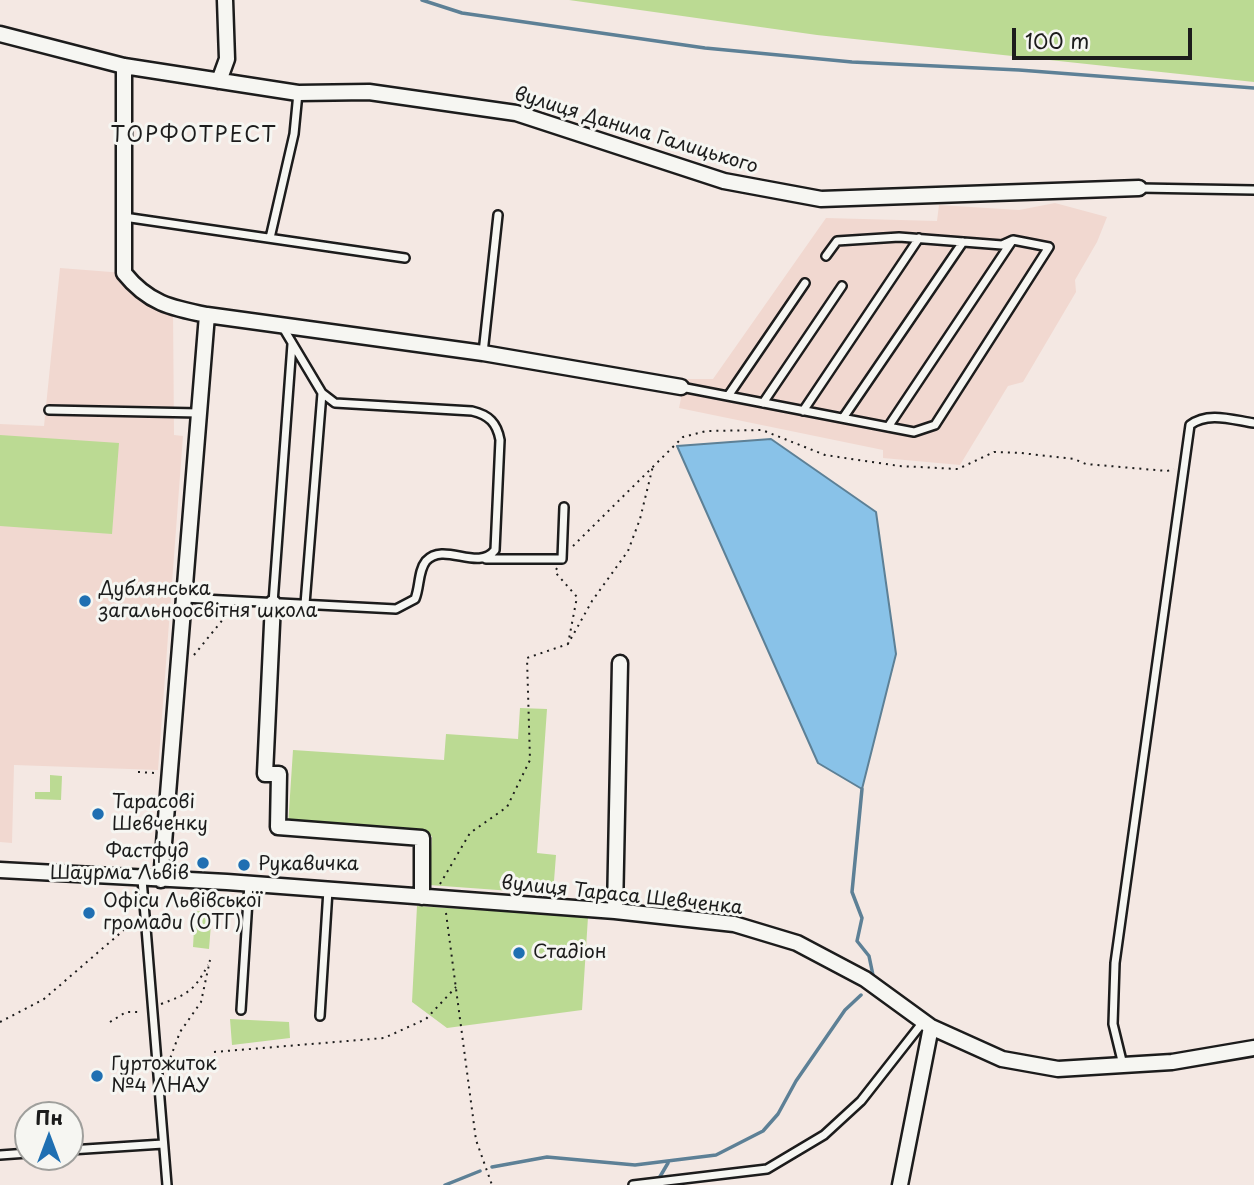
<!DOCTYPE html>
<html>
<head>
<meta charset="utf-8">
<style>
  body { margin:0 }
  #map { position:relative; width:1254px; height:1185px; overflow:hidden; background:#f4e8e3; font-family:"Playpen Sans",sans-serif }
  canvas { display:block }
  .north { position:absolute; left:14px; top:1101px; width:70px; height:70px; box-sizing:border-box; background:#f6f6f2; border:2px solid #9f9f9c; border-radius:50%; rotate:0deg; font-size:19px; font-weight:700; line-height:28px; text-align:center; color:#1c1c1c }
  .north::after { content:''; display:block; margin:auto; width:24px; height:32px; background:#1f6fb2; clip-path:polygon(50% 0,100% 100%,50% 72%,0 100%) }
  .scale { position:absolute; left:1012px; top:28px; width:180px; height:32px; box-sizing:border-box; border:4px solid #1c1c1c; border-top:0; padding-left:9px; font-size:21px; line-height:24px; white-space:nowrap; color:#1c1c1c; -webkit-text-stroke:5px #f6f6f2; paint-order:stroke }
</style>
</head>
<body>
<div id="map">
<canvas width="1254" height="1185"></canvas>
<div class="north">Пн</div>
<div class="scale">100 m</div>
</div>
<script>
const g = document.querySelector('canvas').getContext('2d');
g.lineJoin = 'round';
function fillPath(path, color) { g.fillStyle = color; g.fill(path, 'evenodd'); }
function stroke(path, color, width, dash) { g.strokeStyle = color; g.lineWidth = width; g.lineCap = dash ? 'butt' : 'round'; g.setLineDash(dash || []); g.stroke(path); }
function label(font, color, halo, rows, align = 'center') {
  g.font = font + ' "Playpen Sans",sans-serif'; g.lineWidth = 6; g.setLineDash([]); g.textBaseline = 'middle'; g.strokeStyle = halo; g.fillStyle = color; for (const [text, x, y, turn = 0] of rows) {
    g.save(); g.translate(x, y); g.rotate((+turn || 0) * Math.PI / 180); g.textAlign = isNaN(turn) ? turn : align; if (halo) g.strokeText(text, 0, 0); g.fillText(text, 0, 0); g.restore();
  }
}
fillPath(new Path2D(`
  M1055,203L1107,217L1097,242L1075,280L1076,292L1023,382L1008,386L960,465L883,458V450L679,408L685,379H713L826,218L937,221L939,205L1019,210Z
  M60,268L124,273L173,308L174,435L183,436L158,770L14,765L12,843L0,842V424L44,426Z`), '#f1d8d0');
fillPath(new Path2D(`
  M569,0H1254V82L817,35Z
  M0,435L119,443L112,534L0,526Z
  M520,708L547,709L537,853L556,855L553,894L429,885L432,836L288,826L293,750L444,760L446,734L518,739Z
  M50,775L62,776L61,800L35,799V792H50Z
  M417,906L588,917L582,1010L447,1028L412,1002Z
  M195,911L212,912L209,949L193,947Z
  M230,1019L289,1022L290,1038L232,1045Z`), '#bbda93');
const water = new Path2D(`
  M771,439L876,512L896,654L862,789L818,763L677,446Z`);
fillPath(water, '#89c2e8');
stroke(water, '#5d8096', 2);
stroke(new Path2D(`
  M422,0L462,13L705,48L852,62L1019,70L1254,88
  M862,789L852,892L862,918L857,941L869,956L874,980
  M492,1167L547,1157L635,1165L716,1155L763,1131L778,1114L796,1081L845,1010L861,995
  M658,1180L668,1163
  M445,1185L480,1171`), '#5d8096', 3.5);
const service = new Path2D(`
  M1139,188L1254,190
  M124,217L405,258
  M270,238L294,134L298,93
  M483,353L498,215
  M681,387L914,432L935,425L1049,247L1013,240L1002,245L899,237L837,241L826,256
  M728,396L805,283
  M763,403L842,286
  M49,410L199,413
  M803,411L919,238
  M843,418L963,242
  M888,427L1012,241
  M486,559H562L564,507
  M184,598L396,609L415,599C420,587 418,571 426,561C444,541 478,572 495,550L500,440C497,423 489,415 472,411L335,403L322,393L282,326
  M273,603L292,344
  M305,604L322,393
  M142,879L167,1185
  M241,1010L249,884
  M320,1016L328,890
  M1123,1065L1113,1024L1115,963L1190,425C1208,411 1233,420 1254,423
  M70,1150L163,1144
  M0,1155L28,1153
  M633,1185L767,1169L824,1135L861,1101L923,1022`);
const minor = new Path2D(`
  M0,34L124,66L298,93L369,92L516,113L724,181L821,199L1139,188
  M124,66V273C148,303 171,308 207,315L483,353L681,387
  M219,81L227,59L225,0
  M273,603L265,774H279L278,827L422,838V897
  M0,870L227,882L615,911L734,924L797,943L865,979L931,1027L1002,1059L1058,1069L1172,1062L1254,1048
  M161,880L207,315
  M615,911L620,663
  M900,1185L931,1027`);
stroke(service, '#1c1c1c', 12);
stroke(minor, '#1c1c1c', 19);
stroke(new Path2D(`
  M573,546L683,437L706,431L762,430L825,455L899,466L958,469L994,452L1021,453L1074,459L1086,464L1167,471L1174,469
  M557,568L555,572L577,597L568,644
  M194,655L229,612
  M138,772L155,773
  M134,822L151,823
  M440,884L470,833L507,807L530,760L527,658L568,644L592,601L628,551L640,519L653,466
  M446,913L476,1140L492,1185
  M161,1004C188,994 194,991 208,965
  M0,1022L44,999L132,923L135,916
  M110,1022L126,1012H141
  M214,1052L384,1038L426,1019L456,987
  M168,1064L180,1032L201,1002L210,960`), '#1c1c1c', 2, [2, 5]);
stroke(service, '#f6f6f2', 7);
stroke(minor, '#f6f6f2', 14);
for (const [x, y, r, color] of [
  [85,601,7,"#1f6fb2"],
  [98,814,7,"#1f6fb2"],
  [203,863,7,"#1f6fb2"],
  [244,865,7,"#1f6fb2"],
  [89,913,7,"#1f6fb2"],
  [519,953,7,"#1f6fb2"],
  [97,1076,7,"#1f6fb2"]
]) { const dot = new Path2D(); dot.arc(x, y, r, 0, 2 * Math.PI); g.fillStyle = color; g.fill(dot); stroke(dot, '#f6f6f2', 2.5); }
label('19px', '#1c1c1c', '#f6f6f2', [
  ["вулиця Данила Галицького",636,131,17],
  ["вулиця Тараса Шевченка",622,896,6]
]);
label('19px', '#1c1c1c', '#f6f6f2', [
  ["Дублянська",99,590],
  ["загальноосвітня школа",99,612],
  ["Тарасові",112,803],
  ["Шевченку",112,825],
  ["Фастфуд",189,852,"right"],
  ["Шаурма Львів",189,874,"right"],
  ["Рукавичка",258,865],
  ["Офіси Львівської",103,902],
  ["громади (ОТГ)",103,924],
  ["Стадіон",533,953],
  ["Гуртожиток",111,1065],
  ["№4 ЛНАУ",111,1087]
], 'left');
g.letterSpacing = '2px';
label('21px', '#1c1c1c', '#f6f6f2', [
  ["ТОРФОТРЕСТ",194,136]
]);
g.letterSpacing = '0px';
</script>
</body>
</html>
